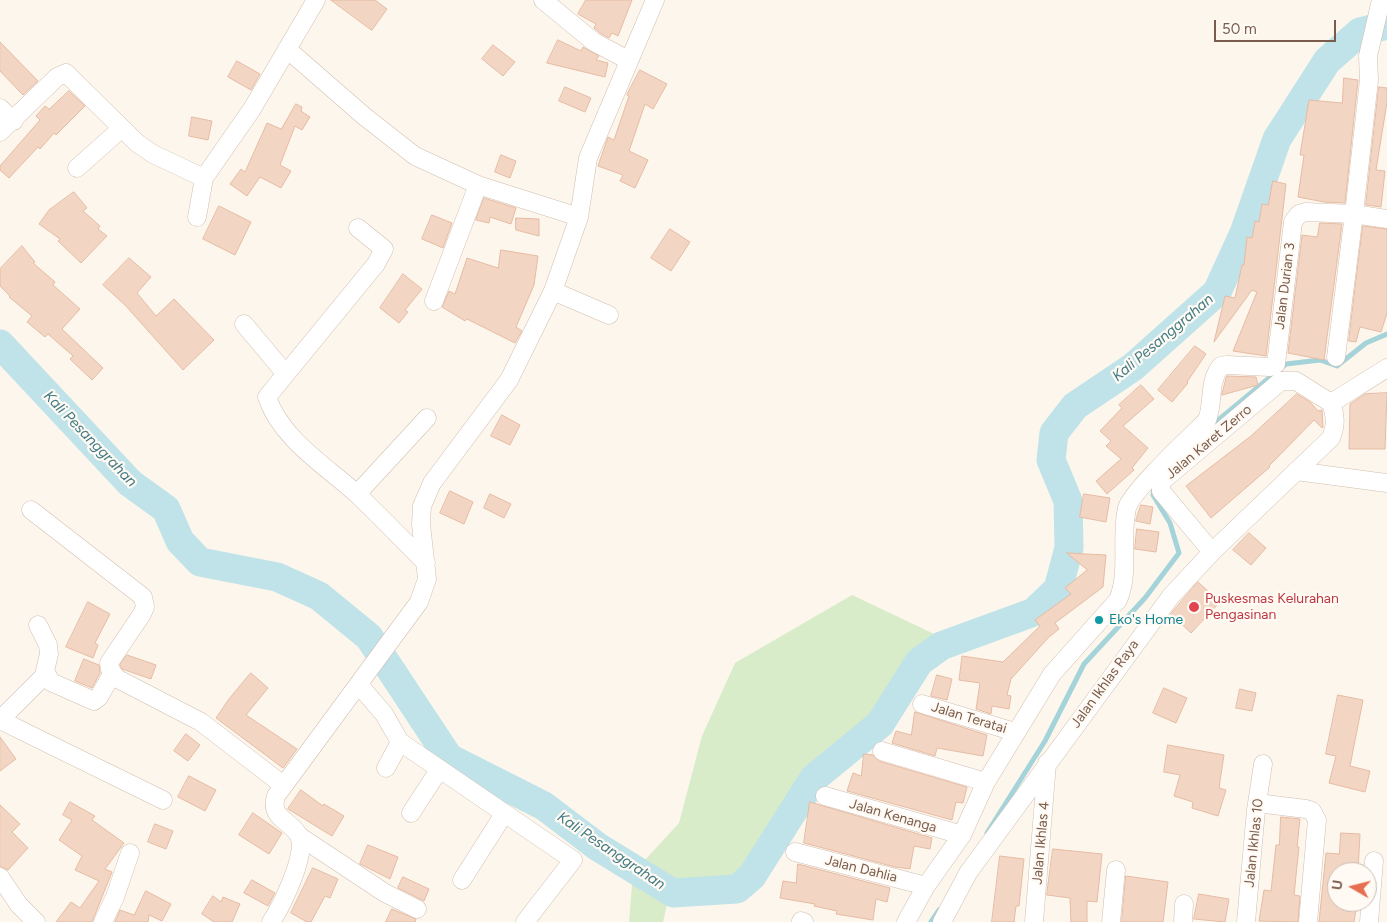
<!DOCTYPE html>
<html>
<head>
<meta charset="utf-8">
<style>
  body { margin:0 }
  #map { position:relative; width:1387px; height:922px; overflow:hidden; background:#fdf6ec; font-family:Figtree,sans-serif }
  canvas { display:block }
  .north { position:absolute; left:1327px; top:862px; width:50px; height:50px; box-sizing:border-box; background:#fffaf3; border:1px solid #cabbb1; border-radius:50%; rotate:278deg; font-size:14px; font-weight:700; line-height:20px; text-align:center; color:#7a5c4d }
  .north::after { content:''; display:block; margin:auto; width:18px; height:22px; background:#e76f51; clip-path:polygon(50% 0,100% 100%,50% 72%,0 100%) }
  .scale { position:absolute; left:1214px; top:20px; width:122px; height:22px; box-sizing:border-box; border:2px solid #7a5c4d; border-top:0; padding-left:6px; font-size:15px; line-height:18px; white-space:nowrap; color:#7a5c4d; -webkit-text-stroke:4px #fffaf3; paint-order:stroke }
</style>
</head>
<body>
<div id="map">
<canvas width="1387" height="922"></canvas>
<div class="north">U</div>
<div class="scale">50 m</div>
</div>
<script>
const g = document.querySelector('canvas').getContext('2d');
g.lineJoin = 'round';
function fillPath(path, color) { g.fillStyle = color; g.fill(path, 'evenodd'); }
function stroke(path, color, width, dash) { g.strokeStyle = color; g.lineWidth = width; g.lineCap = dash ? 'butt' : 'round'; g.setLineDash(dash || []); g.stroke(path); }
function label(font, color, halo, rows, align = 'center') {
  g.font = font + ' Figtree,sans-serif'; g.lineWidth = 4.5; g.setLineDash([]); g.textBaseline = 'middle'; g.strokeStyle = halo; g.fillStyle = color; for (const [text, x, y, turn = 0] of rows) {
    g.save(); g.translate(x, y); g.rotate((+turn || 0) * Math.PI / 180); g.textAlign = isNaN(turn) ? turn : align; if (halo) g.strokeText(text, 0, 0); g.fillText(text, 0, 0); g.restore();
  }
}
fillPath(new Path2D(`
  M852,595L951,642L913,660L888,718L801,795L757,866L717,899L669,896L663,922H629L633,873L679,823L702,736L735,663Z`), '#d8ecc9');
stroke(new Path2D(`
  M1211,426L1286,364L1320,360L1337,366L1366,343L1387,334
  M987,833L1045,741L1084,664L1145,598L1179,553L1170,523L1153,495L1154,488
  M931,922L939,910`), '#a5d3da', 5);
stroke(new Path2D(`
  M0,344L130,483L166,509L180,541L200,562L277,577L319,596L369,637L449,758L544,806L598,847L673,893L737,889L752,876L814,778L880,724L919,662L941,646L1034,612L1058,589L1069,548L1068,501L1051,460L1054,433L1075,406L1133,367L1217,292L1244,233L1277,139L1327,61L1360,32L1387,25`), '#bfe3e8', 29);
const building = new Path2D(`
  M331,0H375L387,9L372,30Z
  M586,0H632L618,36L612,33L609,38L600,33L594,28L596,24L578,14Z
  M558,40L581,51L583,47L599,56L596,60L608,63L605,77L547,63Z
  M0,42L38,81L23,95L0,71Z
  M493,45L515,62L503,76L482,59Z
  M237,61L260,74L251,90L228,77Z
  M640,70L667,84L653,109L645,104L629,151L648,160L635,188L620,181L623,175L598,166L608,137L614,140L629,96L627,95Z
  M1344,78L1358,80L1345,203L1324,202L1298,197L1304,155H1300L1309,100L1342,103Z
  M565,87L591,98L585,112L559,101Z
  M1379,87L1387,88V102L1376,170L1385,171L1381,207L1366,205Z
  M69,91L85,106L56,135L54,133L40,149L38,147L9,178L0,170V166L40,120L36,116L45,106L49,109Z
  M296,104L302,107L301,111L310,117L302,130L295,126L280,165L291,171L281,188L260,177L247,196L230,184L241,169L245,172L267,123L281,129Z
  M192,117L212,121L208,140L189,136Z
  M501,155L516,161L510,178L495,172Z
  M1273,181L1286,184L1266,356L1233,351L1257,292L1252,290L1214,342L1225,296L1235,298L1242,265H1244L1247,237L1252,238L1255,221L1259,222L1262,204L1268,205Z
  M74,192L87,208L83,211L100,226L98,229L107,236L81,263L58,241L60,239L39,224L49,210Z
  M484,198L516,208L511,224L490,217L489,223L476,220Z
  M219,206L251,222L235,255L203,239Z
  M432,215L452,223L443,248L422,239Z
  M516,218L539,219V236L516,230Z
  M1320,223L1342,224L1324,360L1288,353L1302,235L1317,237Z
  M1363,226L1387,229V313L1381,332L1360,327L1356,342L1349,341Z
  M670,229L690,242L671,271L651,258Z
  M22,246L35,262L33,263L55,282L53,285L80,309L62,329L103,368L92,380L70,359L73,356L48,334L45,337L27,322L32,316L9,297L10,296L0,286V269Z
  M501,250L538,256L534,285L516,327L522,331L515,343L467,319L465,321L442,307L449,291L455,294L467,258L498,268Z
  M129,258L151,277L137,293L156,316L174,299L214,340L183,370L125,305L103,285Z
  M403,274L422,289L405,310L408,312L399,323L380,308Z
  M1195,346L1206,354L1187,382L1188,383L1172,402L1158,390Z
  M1227,376L1256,377L1258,385L1222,395Z
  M1141,385L1154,399L1123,426L1148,448L1132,468L1134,470L1107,494L1096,481L1121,459L1106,446L1111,441L1100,431L1122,408L1119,405Z
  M1387,393L1385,449H1349L1350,404L1365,394Z
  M1297,394L1310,402L1318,411L1322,410L1323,427L1322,428L1314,420L1269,466L1270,467L1211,518L1186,486L1251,436Z
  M502,415L520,425L510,445L491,436Z
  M450,491L473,502L464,524L440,513Z
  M490,494L511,504L504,518L484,508Z
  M1084,494L1110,498L1106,522L1080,517Z
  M1141,505L1153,507L1150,524L1136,521Z
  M1137,529L1159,532L1156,552L1135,549Z
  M1249,533L1266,548L1251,565L1233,550Z
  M1067,553L1106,555L1103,587L1055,623L1059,629L1048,638L1011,679L1007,695L1011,696L1009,709L992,706L991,714L976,709L980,683L959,680L962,656L1003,662L1040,626L1035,620L1071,594L1065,588L1087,570Z
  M1198,582L1220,602L1191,633L1171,614Z
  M88,602L110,614L95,643L98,645L93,658L66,647Z
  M127,655L156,665L151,679L122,669L120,665Z
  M84,659L99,665L100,673L92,688L75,681Z
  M251,673L268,688L246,715L297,749L283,768L216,718L229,699Z
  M937,675L952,679L947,700L931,696Z
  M1164,688L1187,698L1176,723L1153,713Z
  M1240,689L1256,693L1252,711L1236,708Z
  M1338,695L1363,700L1350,766L1370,771L1365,792L1329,783L1336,756L1326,754Z
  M915,712L987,735L983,756L937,748L935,756L892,743L896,731L911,735Z
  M186,734L200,745L188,761L174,751Z
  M0,737L16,759L0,771Z
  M1168,745L1224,755L1219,788L1226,790L1218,816L1192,808L1193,802L1174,796L1180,775L1164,772Z
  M864,754L873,755L879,761L967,787L963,803L956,802L952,820L847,791L853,773L861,776Z
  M189,776L216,790L205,811L178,797Z
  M301,790L323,806L324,804L344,816L332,836L288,809Z
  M70,802L95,816L92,820L124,843L105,869L112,872L92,922H56L71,902L80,908L99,881L75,870L82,856L59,840L72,820L63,815Z
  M810,802L932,838L930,849L914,846L910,869L895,867L804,843Z
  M0,805L20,824L12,832L28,848L8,870L0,866Z
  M253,813L282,833L269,854L239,835Z
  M1281,817L1300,819L1297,847H1299L1294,895L1300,896L1298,922L1259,921L1264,890L1271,891L1276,845H1279Z
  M155,824L173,831L166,849L148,842Z
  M1341,833L1360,834L1358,872H1337V902H1357L1354,922H1319L1326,853L1339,854Z
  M368,845L398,857L390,879L360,864Z
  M1053,849L1102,854L1097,902L1087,901V922H1071L1070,898L1047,895Z
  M1000,856L1024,859L1019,906H1016L1014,922H992Z
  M798,864L890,888L887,902L876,899L873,920L836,914L837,911L814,906L815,904L780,898L783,881L796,883Z
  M313,868L338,879L330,898L325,896L311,922H307L291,913Z
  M1126,876L1168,882L1163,922H1122Z
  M403,877L429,889L424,901L398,888Z
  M252,880L275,893L268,906L244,893Z
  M146,891L171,904L162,921L149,915L148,922H115L120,910L134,915Z
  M1199,894L1229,899L1225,922L1194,919Z
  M213,896L221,902L223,897L240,904L232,922H214L202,914Z
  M392,909L416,919L415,922H386Z`);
fillPath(building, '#f3d5c3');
stroke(building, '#e6bba3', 1);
const street = new Path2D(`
  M543,0L594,42L628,60
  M287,49L364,116L415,156L478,185L579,217
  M0,108L14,121
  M0,132L57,77L66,73L137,143L153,154L204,178
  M77,168L122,128
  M197,217L204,178L252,109L316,0
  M358,228L384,249L376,264L267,397C281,439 326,466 358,495C381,517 403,540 426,563
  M553,291L609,315
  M434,301L478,185
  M244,324L285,373
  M1336,357L1354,214L1387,219
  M1331,403L1387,368
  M1296,471L1387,483
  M357,494L427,418
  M31,510L143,597L145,607L142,614L109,663L110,669L116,678L201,722L283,785
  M1212,552L1161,491V482L1281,381H1296L1331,403
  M38,625L48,645L49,654L45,671L51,682L94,701L99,697L112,674
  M359,685L384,714L400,742L573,860L525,922
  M922,704L1015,732
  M0,720L163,800
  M0,720L46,674
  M882,751L986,782
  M386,768L400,742
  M825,796L962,835
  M1257,803L1306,809L1312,811L1317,820L1308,922
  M411,813L439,770
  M299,836L385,893L417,909
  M795,852L926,886
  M0,877L19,905L36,922
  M462,880L504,814
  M801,921L804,922
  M103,922L115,897L130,853
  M271,922C281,907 308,853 299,836C291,820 269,819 276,796L419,602L427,579L421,524L422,506L432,483L509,380L553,291L579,217L588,158L655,0
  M906,922L926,886L962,835L986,782L1052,674L1118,600C1130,572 1120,538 1127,508C1130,493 1192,435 1207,420C1214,403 1208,381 1221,366L1227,365L1270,367L1276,364L1293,222L1299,214L1306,212L1354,214L1369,80L1368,56L1381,0
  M942,922L968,873L1171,596L1212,552L1331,438C1336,425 1336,417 1331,403
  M1034,922L1047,763
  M1111,922L1116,870
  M1183,922L1184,904
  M1246,922L1256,810L1263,764
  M1369,922L1374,861`);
stroke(street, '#d1beb0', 19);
stroke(street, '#fff', 18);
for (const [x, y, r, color] of [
  [1194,607,6,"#e0444e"],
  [1099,620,5,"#0f9aa8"]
]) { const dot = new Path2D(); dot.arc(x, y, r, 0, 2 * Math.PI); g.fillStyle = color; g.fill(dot); stroke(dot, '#fffaf3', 2); }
label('14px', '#7a5c4d', '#fffaf3', [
  ["Jalan Durian 3",1285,286,-83],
  ["Jalan Karet Zerro",1209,442,-40],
  ["Jalan Ikhlas Raya",1105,684,-54],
  ["Jalan Teratai",969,718,17],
  ["Jalan Kenanga",893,816,16],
  ["Jalan Ikhlas 4",1041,843,-85],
  ["Jalan Ikhlas 10",1254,843,-84],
  ["Jalan Dahlia",861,869,14]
]);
label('14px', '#be3a42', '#fffaf3', [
  ["Puskesmas Kelurahan",1205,599],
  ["Pengasinan",1205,615]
], 'left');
label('14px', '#0d838f', '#fffaf3', [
  ["Eko's Home",1109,620]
], 'left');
label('italic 15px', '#437c86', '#fffaf3', [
  ["Kali Pesanggrahan",1163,338,-40],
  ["Kali Pesanggrahan",90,439,46],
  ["Kali Pesanggrahan",611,851,34]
]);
</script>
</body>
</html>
